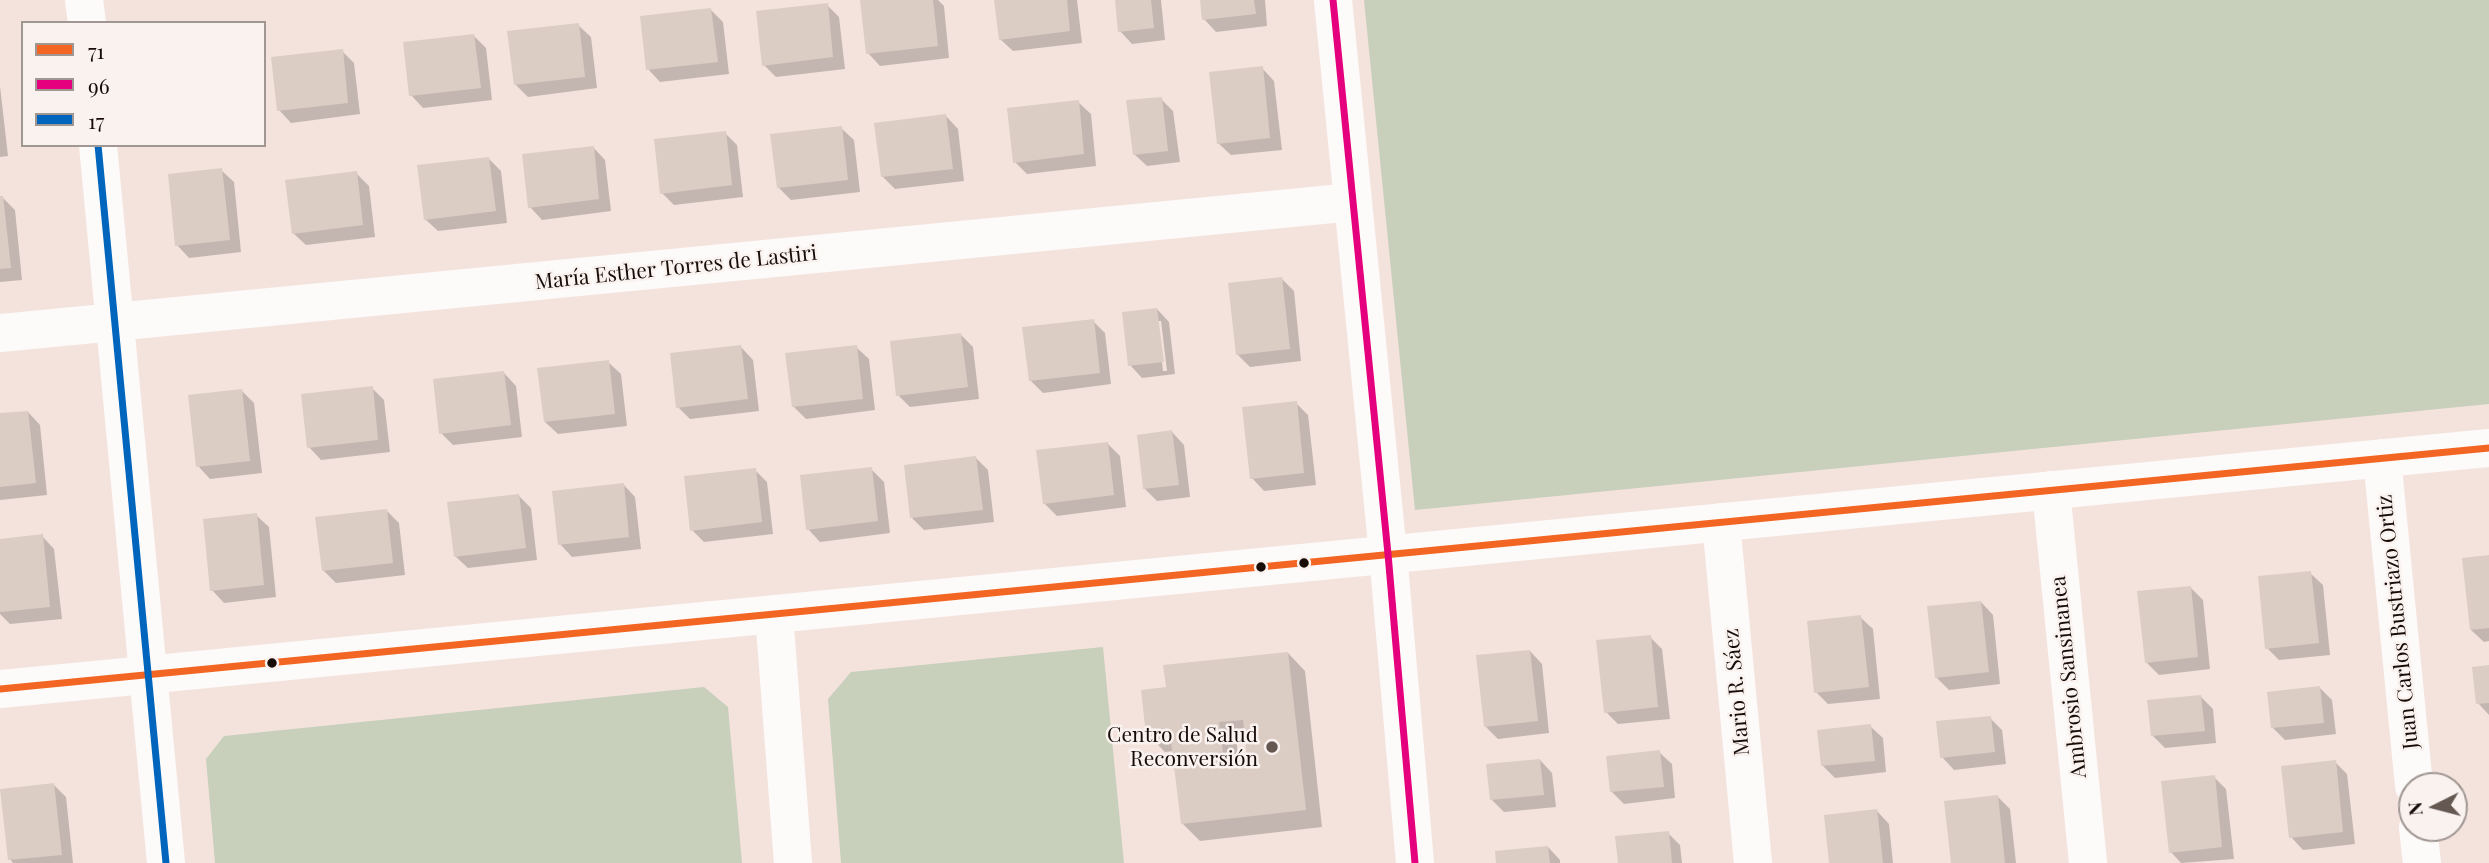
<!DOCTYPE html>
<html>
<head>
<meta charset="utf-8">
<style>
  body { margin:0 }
  #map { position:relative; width:2489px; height:863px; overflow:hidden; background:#f4e3dd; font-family:"Playfair Display",serif }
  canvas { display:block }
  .legend { position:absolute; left:21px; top:21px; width:245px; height:126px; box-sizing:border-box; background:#faf2ef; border:2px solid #a09692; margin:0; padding:9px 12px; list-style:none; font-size:21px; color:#180c07 }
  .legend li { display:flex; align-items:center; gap:14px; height:35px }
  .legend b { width:35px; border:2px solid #a09692 }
  .north { position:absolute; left:2398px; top:772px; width:70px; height:70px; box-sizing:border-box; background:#faf2ef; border:2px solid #a09692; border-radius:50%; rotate:264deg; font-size:19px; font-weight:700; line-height:28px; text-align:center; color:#180c07 }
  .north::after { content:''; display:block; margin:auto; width:24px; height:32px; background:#655752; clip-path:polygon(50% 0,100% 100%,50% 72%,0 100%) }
</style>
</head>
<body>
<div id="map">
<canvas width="2489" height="863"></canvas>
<ul class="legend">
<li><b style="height:9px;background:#f26522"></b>71</li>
<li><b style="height:9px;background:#e5007d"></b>96</li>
<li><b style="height:9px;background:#0065bd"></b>17</li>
</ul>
<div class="north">N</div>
</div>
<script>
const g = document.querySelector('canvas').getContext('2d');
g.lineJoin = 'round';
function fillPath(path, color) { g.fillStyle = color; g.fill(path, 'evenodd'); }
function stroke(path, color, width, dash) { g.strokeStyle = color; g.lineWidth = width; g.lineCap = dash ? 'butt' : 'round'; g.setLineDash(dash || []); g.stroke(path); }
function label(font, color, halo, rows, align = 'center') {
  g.font = font + ' "Playfair Display",serif'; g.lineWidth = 5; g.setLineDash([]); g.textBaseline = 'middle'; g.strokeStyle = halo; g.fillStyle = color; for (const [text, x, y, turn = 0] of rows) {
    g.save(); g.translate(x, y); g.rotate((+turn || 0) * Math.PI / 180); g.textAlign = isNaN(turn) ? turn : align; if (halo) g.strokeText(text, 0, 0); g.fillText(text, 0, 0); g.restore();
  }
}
fillPath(new Path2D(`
  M1364,0H2489V404L1415,510Z
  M1103,647L1124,863H841L828,699L851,672Z
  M704,687L728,707L742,863H215L206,759L224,736Z`), '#c8cfbb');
fillPath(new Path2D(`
  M873,0H938L944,6L949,58L880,66L868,53Z
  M996,0H1077L1082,43L1013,51L1000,39Z
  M1116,0H1161L1165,40L1132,44L1120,31Z
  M1202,0H1265L1267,26L1216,32L1204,19Z
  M827,5L839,17L845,69L776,77L764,65Z
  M711,10L723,22L729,74L660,82L648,69Z
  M578,25L591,37L597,88L528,97L515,84Z
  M474,36L486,48L492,100L423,108L411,95Z
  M342,51L354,63L360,114L291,123L279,110Z
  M1262,68L1274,81L1282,150L1231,155L1218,143Z
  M0,86L8,156L0,157Z
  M1161,99L1173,111L1180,162L1147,166L1134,154Z
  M1078,102L1091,114L1096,166L1027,174L1015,162Z
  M946,116L958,129L964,181L895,189L882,176Z
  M841,128L854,140L860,192L791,200L779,188Z
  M725,133L737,145L743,197L674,205L662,193Z
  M593,147L605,160L611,211L542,220L530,207Z
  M489,159L501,171L507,223L438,231L425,219Z
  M221,170L234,182L241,252L189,258L177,245Z
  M356,173L369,186L375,237L306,245L293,233Z
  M2,197L15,210L22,280L0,282V198Z
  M1282,279L1294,291L1301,361L1250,367L1237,354Z
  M1157,309L1169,322L1175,374L1142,378L1130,365ZM1157,321H1161L1167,371H1163Z
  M1093,321L1105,333L1111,384L1043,393L1030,380Z
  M961,335L973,347L979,399L910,407L898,395Z
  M741,347L753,360L759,411L690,419L678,407Z
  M856,347L869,359L875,410L806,419L793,406Z
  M608,362L621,374L627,426L558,434L545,422Z
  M504,373L516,386L522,437L453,445L441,433Z
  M372,388L384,400L390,452L321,460L309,447Z
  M242,391L254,403L262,473L210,479L198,466Z
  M1296,403L1308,415L1316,485L1264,491L1252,478Z
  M28,412L40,425L47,495L0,500V415Z
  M1172,432L1184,445L1190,497L1157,501L1144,488Z
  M1107,443L1120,456L1126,507L1057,516L1044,503Z
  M976,458L988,470L994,522L924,530L912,518Z
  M871,469L884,482L890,533L820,542L808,529Z
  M755,470L767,482L773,534L704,542L692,530Z
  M623,484L635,497L641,549L572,557L560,544Z
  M519,496L531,508L537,560L468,568L455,556Z
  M386,510L399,523L405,575L336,583L323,570Z
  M256,515L269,527L276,597L224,603L212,590Z
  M42,536L54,549L62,619L10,624L0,614V541Z
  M2489,557V641L2484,642L2471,630Z
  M2310,573L2323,585L2330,655L2279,660L2267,648Z
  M2190,587L2203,600L2210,669L2159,675L2146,662Z
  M1981,602L1993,615L2000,684L1949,690L1936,677Z
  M1860,617L1873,629L1880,699L1828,704L1816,692Z
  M1650,637L1662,649L1670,719L1618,724L1606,712Z
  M1530,651L1542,664L1549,733L1498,739L1485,726Z
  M1288,653L1305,671L1322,827L1200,841L1182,823L1174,751L1165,752L1147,734L1168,689ZM1246,738L1249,761L1239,762L1236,739Z
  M2489,667V715L2478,703Z
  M2320,688L2332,700L2336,734L2285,740L2272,727Z
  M2200,696L2213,709L2216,743L2165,748L2153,736Z
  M1990,718L2002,730L2006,764L1954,770L1942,757Z
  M1870,726L1883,738L1886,772L1835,778L1822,765Z
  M1659,752L1672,764L1675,798L1624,804L1611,791Z
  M1540,760L1552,773L1556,807L1504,812L1492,800Z
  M2335,762L2347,774L2355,844L2303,850L2291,837Z
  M2214,777L2226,789L2234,859L2181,863L2171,852Z
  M54,785L66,797L73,863H13L10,859Z
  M1998,797L2010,809L2016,863H1952Z
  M1877,811L1889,824L1893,863H1831Z
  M1668,833L1680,845L1682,863H1620Z
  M1548,847L1560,860V863H1498Z`), '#0003');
fillPath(new Path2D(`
  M860,0H933L938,46L866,54Z
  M994,0H1067L1070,31L999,40Z
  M1115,0H1151L1154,28L1118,32Z
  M1200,0H1254L1256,14L1202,20Z
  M828,3L833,57L762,66L756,11Z
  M711,8L718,62L646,70L640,16Z
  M579,23L585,77L514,85L507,31Z
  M474,34L481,88L409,96L403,42Z
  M343,49L348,103L277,111L271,57Z
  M1263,66L1270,138L1217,144L1209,72Z
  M1162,97L1168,151L1133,155L1126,100Z
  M1079,100L1084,154L1013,163L1007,108Z
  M946,114L953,169L881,177L874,123Z
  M842,126L848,180L777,188L770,134Z
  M726,131L732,185L660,194L654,139Z
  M594,146L599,199L528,208L522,154Z
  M489,157L496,211L424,220L417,165Z
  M222,168L230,240L175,246L168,174Z
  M357,171L363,225L292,234L285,180Z
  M0,196H3L11,268L0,269Z
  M1282,277L1290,349L1236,355L1228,283Z
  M1157,308L1164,362L1128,366L1122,312Z
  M1094,319L1100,373L1029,381L1022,327Z
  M961,333L968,387L896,396L890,341Z
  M741,345L748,399L676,408L670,353Z
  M857,345L863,399L792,407L785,353Z
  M609,360L615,414L544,422L537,368Z
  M504,371L511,425L439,434L433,379Z
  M373,386L378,440L307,448L301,394Z
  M242,389L250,461L196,467L188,395Z
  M1297,401L1304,473L1250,479L1242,407Z
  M28,411L36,483L0,487V413Z
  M1172,430L1179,485L1143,489L1137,435Z
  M1108,442L1114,495L1043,504L1036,450Z
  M976,456L983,510L910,518L904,465Z
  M872,467L878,521L806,530L800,475Z
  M756,468L762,522L690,531L684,476Z
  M624,483L629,537L558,545L552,491Z
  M519,494L526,548L454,557L447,502Z
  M387,509L393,563L322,571L315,517Z
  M257,513L264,585L210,591L203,519Z
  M43,534L50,607L0,612V539Z
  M2489,555V628L2470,630L2462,558Z
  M2311,571L2319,643L2265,649L2258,576Z
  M2191,586L2198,657L2145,663L2137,591Z
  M1981,601L1989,672L1935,678L1927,606Z
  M1861,615L1869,687L1814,693L1807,621Z
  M1651,635L1658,707L1604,713L1596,640Z
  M1530,650L1538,721L1484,727L1476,655Z
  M1288,652L1306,810L1181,824L1170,733L1146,735L1141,690L1166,687L1163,665ZM1243,720L1247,760L1224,762L1219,722Z
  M2489,665V703L2476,704L2472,667Z
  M2320,686L2324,723L2271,728L2267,692Z
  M2201,695L2205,731L2151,736L2147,700Z
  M1991,716L1995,752L1940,758L1936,721Z
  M1871,724L1875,761L1821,766L1817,730Z
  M1660,750L1664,787L1610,792L1606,756Z
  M1540,759L1544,795L1490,800L1486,764Z
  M2336,760L2343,832L2289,838L2281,766Z
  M2215,775L2222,847L2169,853L2161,781Z
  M54,783L62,855L8,860L0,789Z
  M1998,795L2005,863H1951L1944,801Z
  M1877,809L1883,863H1829L1824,815Z
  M1669,831L1672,863H1618L1615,836Z
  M1548,846L1550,863H1496L1495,851Z`), '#dbccc4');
stroke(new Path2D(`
  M84,0L87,23
  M1333,0L1388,554L1415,863
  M98,145L166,863
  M0,333L1353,202
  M2382,458L2414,786
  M2051,490L2088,863
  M1721,522L1753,863
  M774,614L793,863
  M0,689L2489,448
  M2418,828L2422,863`), '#fdfbfa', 38);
stroke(new Path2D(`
  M0,689L2489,448`), '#f26522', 7);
stroke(new Path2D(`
  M1333,0L1388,554L1415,863`), '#e5007d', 7);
stroke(new Path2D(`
  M98,145L166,863`), '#0065bd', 7);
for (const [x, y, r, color] of [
  [1304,563,6,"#180c07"],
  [1261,567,6,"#180c07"],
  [272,663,6,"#180c07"],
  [1272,747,7,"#655752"]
]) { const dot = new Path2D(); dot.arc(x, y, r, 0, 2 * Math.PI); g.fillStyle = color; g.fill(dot); stroke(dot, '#faf2ef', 2.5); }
label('21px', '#180c07', '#faf2ef', [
  ["María Esther Torres de Lastiri",676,268,-6],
  ["Juan Carlos Bustriazo Ortiz",2398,622,-96],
  ["Ambrosio Sansinanea",2069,677,-96],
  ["Mario R. Sáez",1737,692,-95]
]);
label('21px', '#180c07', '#faf2ef', [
  ["Centro de Salud",1258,735],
  ["Reconversión",1258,759]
], 'right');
</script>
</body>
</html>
